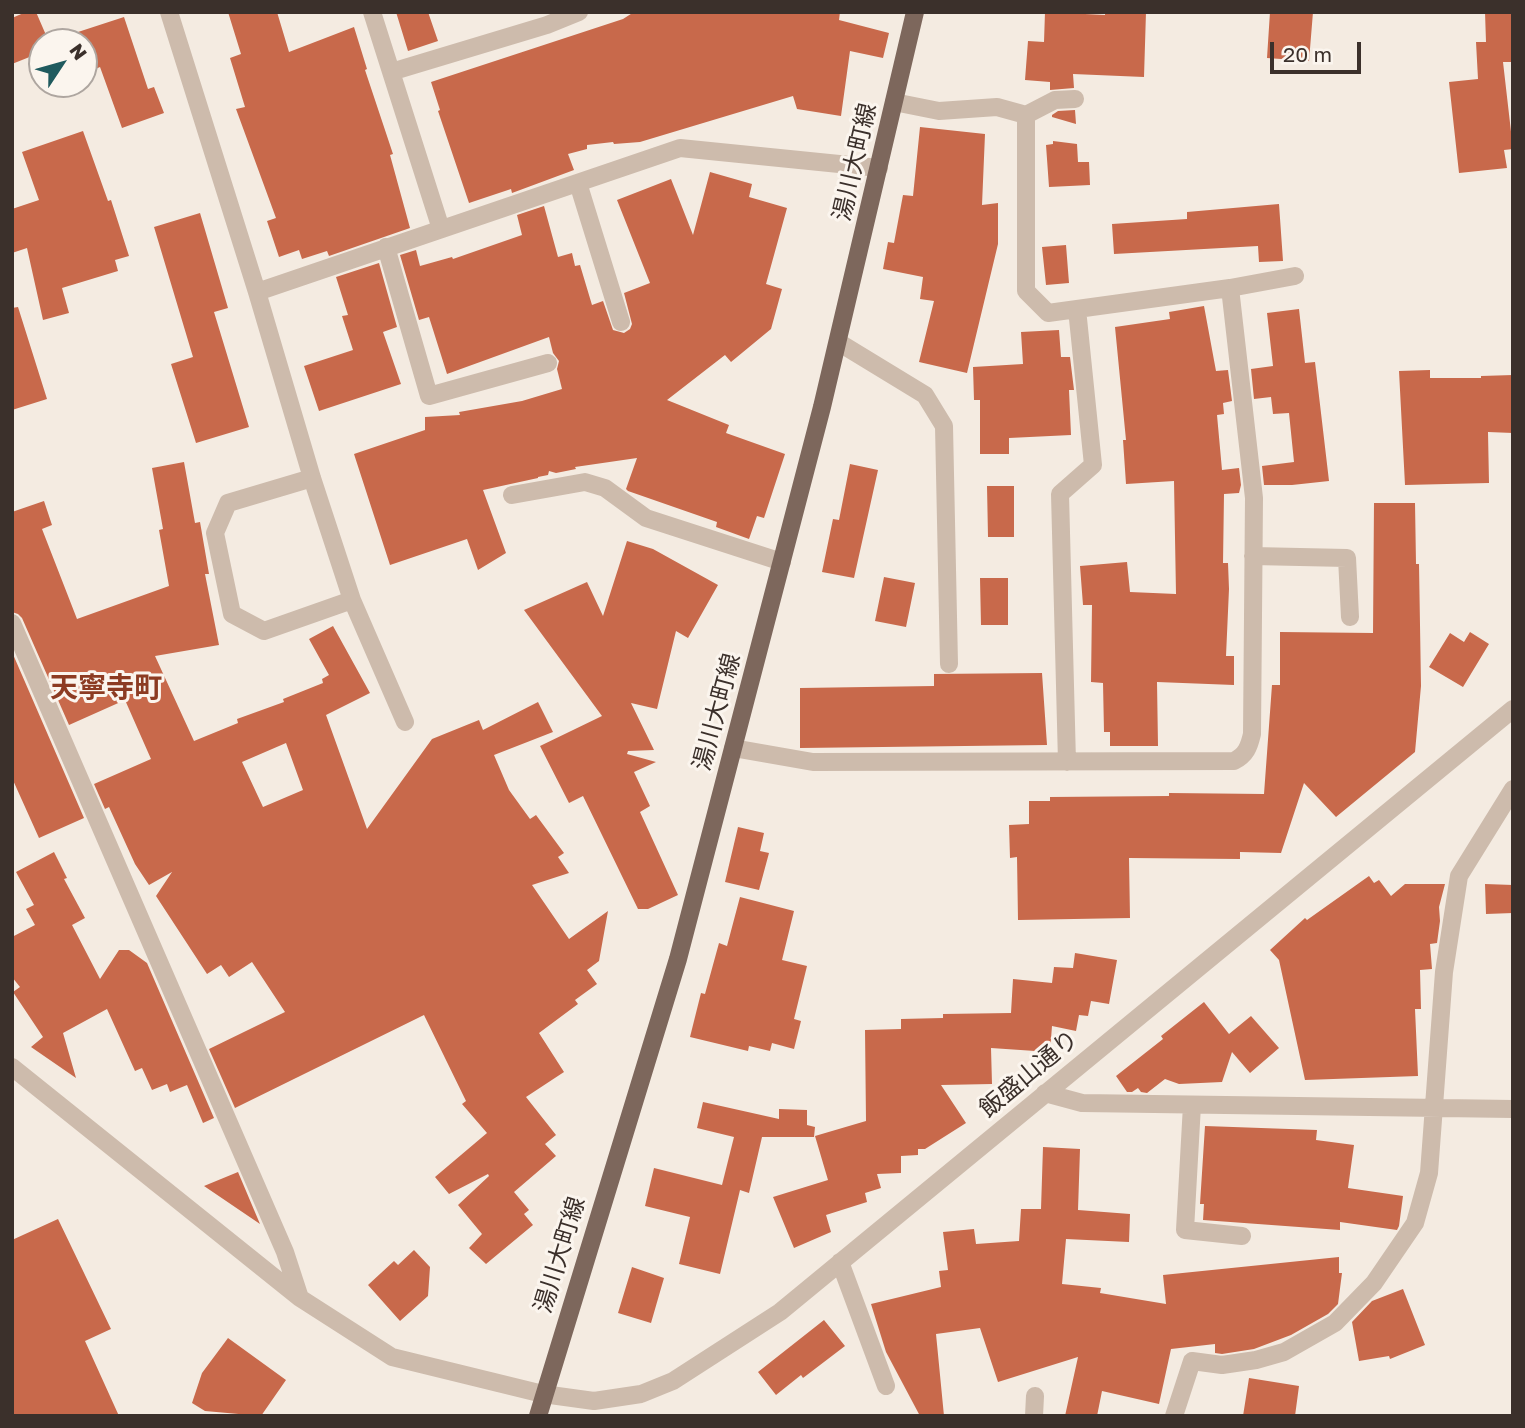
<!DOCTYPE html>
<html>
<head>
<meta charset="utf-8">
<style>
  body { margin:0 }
  #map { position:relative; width:1525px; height:1428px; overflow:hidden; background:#f4ebe1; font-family:"Golos Text",sans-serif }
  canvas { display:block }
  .frame { position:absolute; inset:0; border:14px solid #3b302b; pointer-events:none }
  .north { position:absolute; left:28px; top:28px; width:70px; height:70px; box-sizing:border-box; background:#fbf5ee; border:2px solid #aea6a0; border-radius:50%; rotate:54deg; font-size:19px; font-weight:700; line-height:28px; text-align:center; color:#3b302b }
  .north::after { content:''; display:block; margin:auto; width:24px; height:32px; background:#1f5a5e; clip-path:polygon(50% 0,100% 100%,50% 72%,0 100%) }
  .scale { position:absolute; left:1270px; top:42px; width:91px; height:32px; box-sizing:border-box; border:4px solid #3b302b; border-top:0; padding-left:9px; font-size:21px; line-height:24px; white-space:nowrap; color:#3b302b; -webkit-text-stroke:5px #fbf5ee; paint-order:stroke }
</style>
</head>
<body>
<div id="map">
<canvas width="1525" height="1428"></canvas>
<div class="frame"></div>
<div class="north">N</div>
<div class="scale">20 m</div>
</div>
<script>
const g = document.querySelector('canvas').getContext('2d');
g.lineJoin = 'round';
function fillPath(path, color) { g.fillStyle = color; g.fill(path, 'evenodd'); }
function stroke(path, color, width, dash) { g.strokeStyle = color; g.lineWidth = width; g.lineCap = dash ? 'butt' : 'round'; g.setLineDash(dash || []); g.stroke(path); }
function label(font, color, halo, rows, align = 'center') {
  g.font = font + ' "Golos Text","Noto Sans JP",sans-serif'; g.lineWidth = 6; g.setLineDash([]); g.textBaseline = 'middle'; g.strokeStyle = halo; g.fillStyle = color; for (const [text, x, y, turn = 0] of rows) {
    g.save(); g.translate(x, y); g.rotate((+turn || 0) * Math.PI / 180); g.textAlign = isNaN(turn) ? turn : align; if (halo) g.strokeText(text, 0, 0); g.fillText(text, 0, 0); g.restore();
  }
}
fillPath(new Path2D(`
  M26,12H36L49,42H42V52L12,64V18Z
  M228,12H277L289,52L354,27L367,69L365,70L393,154L390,155L410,228L329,256L327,251L302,259L299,250L279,257L267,221L276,218L236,109L245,107L230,58L241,54Z
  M396,12H428L438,41L408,51Z
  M634,12H840L839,20L889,33L883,58L850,51L841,116L797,109L793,96L640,142L614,144L613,142L587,145V149L568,154L574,170L512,193L511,189L469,203L438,111L440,110L431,82L623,19Z
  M1045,12L1105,15V12H1146L1144,77L1073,74L1074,88L1050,90V82L1025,80L1028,41L1044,42Z
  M1270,12H1313L1309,61L1267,58Z
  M1485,12H1513V62H1503L1513,149L1504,150L1507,168L1459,173L1449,82L1478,79L1476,42H1486Z
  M124,17L148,89L154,87L164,113L122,128L100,67L91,71L84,50V42H81L78,32Z
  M1075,110L1076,124L1052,117V115L1058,111Z
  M920,127L985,134L982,205L998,203V244L967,373L919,362L934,301L920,299L923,277L883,269L888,242L894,243L903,195L913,196Z
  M83,131L108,201L111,200L129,256L115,260L118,271L62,288L69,313L43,320L27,248L12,253V209L39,200L22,152Z
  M1053,141L1077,144L1078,162H1089L1090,185L1049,187L1046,145L1053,144Z
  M710,172L752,184L749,197L787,208L766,284L782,289L771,329L731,362L725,355L667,400L729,425L726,433L785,454L764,518L757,516L749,539L716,527L717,522L628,491L626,489L637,458L575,467L576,469L556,473L549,471L548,475L538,477V478L483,490L506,553L478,570L467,539L390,565L354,454L425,430V417L460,415L459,412L522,401L562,389L557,369L559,361L553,353L549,337L447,374L429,317L419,320L400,255L416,250L420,266L452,257L453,259L522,235L517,215L544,206L558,257L572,253L575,266L580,265L592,305L603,301L613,330L624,333L630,329L632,324L624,293L650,283L617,200L671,179L693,235Z
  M1279,204L1283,261L1259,262L1258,246L1114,254L1112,224L1187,219V212Z
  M200,213L228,308L214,312L249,427L196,443L171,364L193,357L154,227Z
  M1066,245L1069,283L1046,285L1042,247Z
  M379,263L397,327L383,332L401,384L319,411L304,366L353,350L342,316L348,315L336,277Z
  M1204,306L1216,371L1228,370L1232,401L1223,403L1224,414L1217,415L1222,470L1239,468L1241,485L1239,493L1224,494L1223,563H1228L1229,589L1226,656H1234V685L1157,682L1158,746H1110V732H1104L1103,683L1091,682L1092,605H1083L1080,566L1127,562L1130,592L1176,594L1174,481L1126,484L1123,440H1126L1115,327L1170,319L1169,312Z
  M18,307L47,399L12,410V308Z
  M1299,309L1305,363L1315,362L1329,481L1292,485H1264L1262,466L1294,462L1289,413L1273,414L1271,397L1254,399L1251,369L1273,366L1267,313Z
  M1059,330L1061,357H1070L1074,390H1069L1071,435L1009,438V454H980V400H974L973,367L1023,364L1021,332Z
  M1430,370V378H1481V376L1513,375V433L1488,432L1489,483L1405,485L1399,371Z
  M184,462L195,523L200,522L209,574H205L219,645L155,656L194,741L238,723L237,719L284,702L283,699L323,683L322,679L329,675L309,639L333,626L370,693L326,715L367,829L432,739L479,720L483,730L538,702L553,732L494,755L509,790L530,819L536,815L564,853L558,857L569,873L532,885L569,939L608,911L599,961L587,970L597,984L575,1000L578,1004L539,1033L564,1072L526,1097L556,1135L545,1144L556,1156L514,1192L529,1210L524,1214L533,1225L486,1264L469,1248L482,1234L458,1205L489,1176L488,1174L449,1194L435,1177L487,1133L462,1104L466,1101L424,1015L235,1108L209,1049L285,1012L252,962L229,977L221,965L207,974L156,896L172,872L149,885L135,864L109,807L105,809L94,784L151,759L125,700L69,725L22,618L18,614L12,612V512L44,501L52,525L42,529L77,619L169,586L159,530L163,529L152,468ZM286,743L303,790L263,807L242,762Z
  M850,464L878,470L854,578L822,572L833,519L839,520Z
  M987,486H1014V537H988Z
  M1374,503H1415L1416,564H1419L1421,686L1415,752L1336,817L1304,783L1281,853L1240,852V859L1129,858L1130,918L1018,920L1017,857L1010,858L1009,825L1029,824V801H1050V797L1169,796V793L1264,794L1272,685H1280V632L1373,633Z
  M627,541L653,549L718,585L688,638L676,631L657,709L631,703L654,750L628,751L627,754L656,762L634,772L650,806L640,812L678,895L648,909H638L583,796L569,803L540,746L602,716L524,610L587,582L603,616Z
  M884,577L915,583L906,627L875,621Z
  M980,578H1008V625H981Z
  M1470,632L1489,644L1463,687L1429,667L1450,633L1464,642Z
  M12,652L84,818L39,838L12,778Z
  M1042,673L1047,745L800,748V688L934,686V674Z
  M738,827L764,833L760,851L769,853L759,890L725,882Z
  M54,852L67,878L64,879L85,918L72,925L100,979L119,950H129L147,963L214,1118L203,1123L187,1085L170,1092L167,1084L152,1090L142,1068L135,1071L107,1009L63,1033L76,1078L31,1047L43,1037L13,992L20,987L12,977V937L35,925L26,909L34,905L16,872Z
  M1369,876L1374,883L1379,880L1391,896L1405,884H1445L1439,907L1440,921L1437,943L1430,944L1432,969L1420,970L1421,1009H1415L1418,1076L1305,1080L1279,960L1270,950L1305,918L1307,920Z
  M1485,884L1513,885V913L1486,914Z
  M740,897L794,911L782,960L807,966L794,1019L801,1021L794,1049L772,1043L770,1051L749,1046L748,1051L690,1037L701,993L705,994L719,943L727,946Z
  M1075,953L1117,960L1109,1004L1091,1001L1088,1016L1079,1015L1076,1031L1052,1026L1050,1052L991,1048L992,1084L941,1085L966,1123L925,1149H918V1155L901,1156V1173L877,1174L881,1188L865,1193L867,1202L826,1215L831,1232L794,1248L773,1197L828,1180L815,1136L866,1121L865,1030L901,1029V1019L943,1018V1014L1011,1013L1013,979L1052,983L1054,967L1073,968Z
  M1204,1002L1229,1034L1251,1016L1279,1048L1250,1073L1232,1052L1222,1082L1179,1084L1165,1079L1147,1093L1141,1092L1138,1088L1132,1092H1127L1116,1076L1163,1039L1161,1036Z
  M703,1102L779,1119V1109L807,1110V1125L815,1127L814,1137H762L749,1193L740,1190L720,1274L679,1264L690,1217L645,1206L654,1168L722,1185L734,1137L697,1128Z
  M1205,1126L1317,1130L1316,1140L1354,1145L1348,1188L1403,1196L1399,1226L1397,1230L1340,1222V1230L1203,1220L1204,1204H1200Z
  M1043,1147L1080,1149L1078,1210L1130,1214L1129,1242L1066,1239L1062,1284L1101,1288L1100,1293L1166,1304L1163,1275L1339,1257V1273H1342L1338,1304L1328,1314L1291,1335L1254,1349L1222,1354L1215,1353V1344L1171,1349L1159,1404L1102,1391L1097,1416H1065L1078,1357L998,1382L980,1328L936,1334L944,1416H920L886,1352L871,1304L941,1287L939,1271L948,1270L943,1232L974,1229L976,1244L1019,1241L1021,1209H1041Z
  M238,1172L260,1224L204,1186Z
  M58,1219L111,1329L85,1341L119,1416H12V1240Z
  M414,1250L430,1267L428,1296L400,1321L368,1285L394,1261L398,1265Z
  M632,1267L664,1278L651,1323L618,1313Z
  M1403,1289L1425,1345L1390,1359L1389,1356L1359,1361L1352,1322L1372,1301Z
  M824,1320L845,1346L803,1378L801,1375L776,1395L758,1372Z
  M228,1338L286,1380L261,1416L205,1411L192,1403L202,1373Z
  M1249,1378L1299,1386L1295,1416H1243Z`), '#c8694b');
stroke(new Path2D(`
  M169,12L257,292L312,478L352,600L405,722
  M372,12L441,229
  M391,72L547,25L579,12
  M894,102L939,111L997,107L1026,115L1055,100L1075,99
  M1026,115V291L1048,313L1230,288L1295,276
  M578,183L621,322
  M386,247L429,396L548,363
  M257,292L680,148L879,168
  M838,342L925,395L944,426L949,664
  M312,478L228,503L215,533L232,614L264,631L352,600
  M512,495L585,482L605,488L646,518L782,562
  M1253,556L1347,558L1350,617
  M12,623L285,1252L300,1298
  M733,748L813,762L1234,761C1246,755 1249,747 1252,734L1254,498L1230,288
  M1067,762L1060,494L1093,465L1077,309
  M12,1067L300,1298L392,1357L543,1394L594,1401L641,1394L673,1381L780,1312L1513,709
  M1045,1093L1082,1103L1513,1109
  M1192,1105L1185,1230L1242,1236
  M840,1262L886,1386
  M1034,1416L1035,1396
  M1174,1416L1192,1361L1222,1365L1256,1360L1284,1352L1335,1323L1374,1283L1415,1223L1429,1173L1444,972L1459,876L1513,789`), '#cdbbac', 18);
stroke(new Path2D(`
  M538,1416L678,959L822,407L915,12`), '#7d675c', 18);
label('24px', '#3b302b', '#fbf5ee', [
  ["湯川大町線",855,162,-77],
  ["湯川大町線",717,712,-75],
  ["飯盛山通り",1029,1074,-40],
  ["湯川大町線",560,1255,-73]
]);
label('bold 28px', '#8c3b22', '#fbf5ee', [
  ["天寧寺町",106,688]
]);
</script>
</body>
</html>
